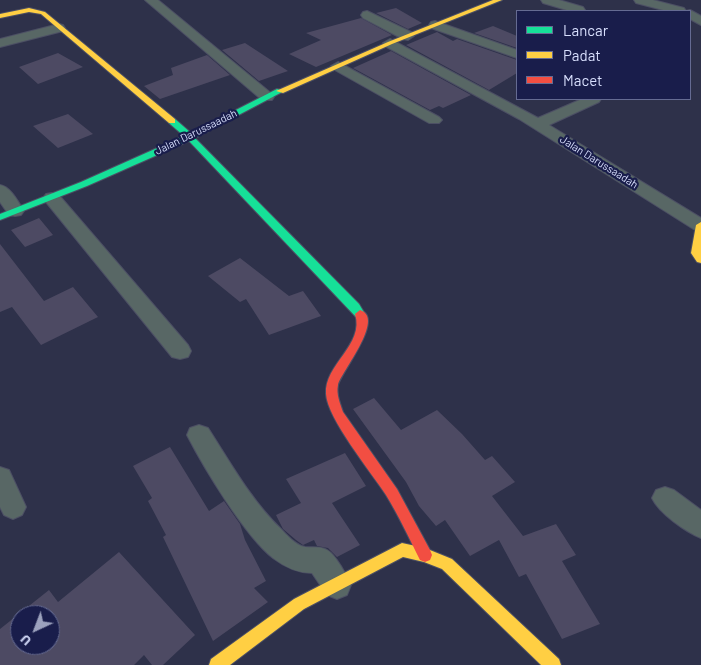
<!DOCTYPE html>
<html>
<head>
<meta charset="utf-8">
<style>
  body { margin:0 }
  #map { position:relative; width:701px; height:665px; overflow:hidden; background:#2e314a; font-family:Barlow,sans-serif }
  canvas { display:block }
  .legend { position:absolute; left:516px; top:10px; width:175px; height:90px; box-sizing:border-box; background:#191d4b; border:1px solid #656b92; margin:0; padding:6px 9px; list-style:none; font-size:15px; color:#d8dffd }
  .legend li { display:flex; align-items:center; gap:10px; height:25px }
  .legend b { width:25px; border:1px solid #656b92 }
  .north { position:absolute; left:10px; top:605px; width:50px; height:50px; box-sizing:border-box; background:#191d4b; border:1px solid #656b92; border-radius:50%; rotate:223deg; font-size:14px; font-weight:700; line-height:20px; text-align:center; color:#d8dffd }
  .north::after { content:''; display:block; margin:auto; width:18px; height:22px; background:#9ca2be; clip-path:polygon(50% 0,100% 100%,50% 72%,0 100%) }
</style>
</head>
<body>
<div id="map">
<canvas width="701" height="665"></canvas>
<ul class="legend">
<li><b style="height:6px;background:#16e098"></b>Lancar</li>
<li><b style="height:6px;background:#ffcf43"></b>Padat</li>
<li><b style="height:6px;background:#f24e42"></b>Macet</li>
</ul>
<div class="north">U</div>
</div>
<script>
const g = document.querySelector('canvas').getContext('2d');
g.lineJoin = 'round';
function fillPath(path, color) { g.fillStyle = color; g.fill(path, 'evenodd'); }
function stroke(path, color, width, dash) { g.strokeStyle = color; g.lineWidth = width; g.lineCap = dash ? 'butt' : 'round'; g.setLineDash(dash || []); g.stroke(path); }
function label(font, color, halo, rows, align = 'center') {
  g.font = font + ' Barlow,sans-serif'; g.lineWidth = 4.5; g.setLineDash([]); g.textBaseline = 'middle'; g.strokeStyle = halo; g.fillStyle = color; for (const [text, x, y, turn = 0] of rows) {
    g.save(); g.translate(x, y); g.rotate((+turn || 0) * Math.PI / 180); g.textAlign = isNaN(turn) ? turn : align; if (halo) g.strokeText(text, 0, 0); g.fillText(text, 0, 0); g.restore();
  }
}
fillPath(new Path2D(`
  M396,8L422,23L408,29L376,13Z
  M361,18L392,35L316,67L289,54L321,40L306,33Z
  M493,26L517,36V48L474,33Z
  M437,32L453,41L457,39L517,60V73L489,90L406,45Z
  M245,43L288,71L259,81L222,50Z
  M391,51L471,95L443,108L439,106L430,110L353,68Z
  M58,53L83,67L38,84L19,67Z
  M207,55L230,75L160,99L144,86L173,75L171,68Z
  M68,114L93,134L58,148L33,126Z
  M39,218L53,235L25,247L11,230Z
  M0,244L44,301L73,287L98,317L41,345L12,307L0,312Z
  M240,258L289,296L303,291L321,316L269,335L246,299L240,302L208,276Z
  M374,398L401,430L437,410L462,434L485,460L492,456L515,482L492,496L523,536L556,524L576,555L562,561L600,624L562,639L526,574L519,577L499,540L470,556L445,520L436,526L419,506L406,482L353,409Z
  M170,447L209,511L224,501L240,524L245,540L266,581L254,588L268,602L213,641L163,537L166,535L148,501L152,498L133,466Z
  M345,453L366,486L332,503L360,545L337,557L328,548L317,546L314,540L303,545L296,540L283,529L276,515L301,503L286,479Z
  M119,552L195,635L163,665H152L144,655L134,665H0V629L49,590L58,602ZM20,615H50V645H20Z`), '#4d4a63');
const street = new Path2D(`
  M145,0H158L272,94L274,97L272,100H262Z
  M541,0H559L583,7L585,10L570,11L543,3Z
  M634,0H653L684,8L686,11H667L636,3Z
  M690,10L701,16V25L690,19V11H686Z
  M367,11L413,33L414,36L408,40L403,39L363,18L361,15L363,12Z
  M435,21L517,50V58L431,28L429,25L431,22Z
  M59,24L63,25L65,28L63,31L0,47V39Z
  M390,39L538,118L582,99H601L599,102L549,125L701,218V232L695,230L519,119L385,46L383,43Z
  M338,62L439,117L442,120L439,123H429L333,69L331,66Z
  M0,185C11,187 18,202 24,211L21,215L15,216L9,215L0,202Z
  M52,193L58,194L188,345L191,351L188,357L180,359L172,357L46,202L43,198L46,194Z
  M199,425L208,428C230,462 251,500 280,528C287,535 295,545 305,547C313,548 320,546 327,550C336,555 347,576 351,585L347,595L337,599L327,595L312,573C297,573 285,567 273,558C245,536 204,468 187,435L190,428Z
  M0,467L9,470L26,507L22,515L13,519L4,515L0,507Z
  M665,487L674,490L701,510V538C686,532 659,513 652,498L656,490Z`);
const fast = new Path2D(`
  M277,89L284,91L195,138L359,304L365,314L364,317H356L189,141L87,186L0,220V214L81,182L184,136L169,123V119H175L191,133Z`);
const slow = new Path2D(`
  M493,0H502L392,44L283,93L276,91L388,42Z
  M29,8L45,12L175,119V123H169L41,14L29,12L0,18V14Z
  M701,222V263L697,262L691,253L696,225Z
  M402,543L425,548L452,559L559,659L561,665H541L442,569L424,562L403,557L304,609L230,665H209L211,659L294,599Z`);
const jam = new Path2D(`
  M360,310C386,318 341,372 338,385C336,394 340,403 343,412L397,489L430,550L432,555L430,560L425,562L420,560C409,538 399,516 386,495C371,472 327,418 326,394C324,364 365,345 355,314Z`);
stroke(street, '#4c4f64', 2);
stroke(fast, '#4c4f64', 2);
stroke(slow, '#4c4f64', 2);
stroke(jam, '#4c4f64', 2);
fillPath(street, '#586765');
fillPath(fast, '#16e098');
fillPath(slow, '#ffcf43');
fillPath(jam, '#f24e42');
label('11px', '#d8dffd', '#191d4b', [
  ["Jalan Darussaadah",196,132,-26],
  ["Jalan Darussaadah",599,162,32]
]);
</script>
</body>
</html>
